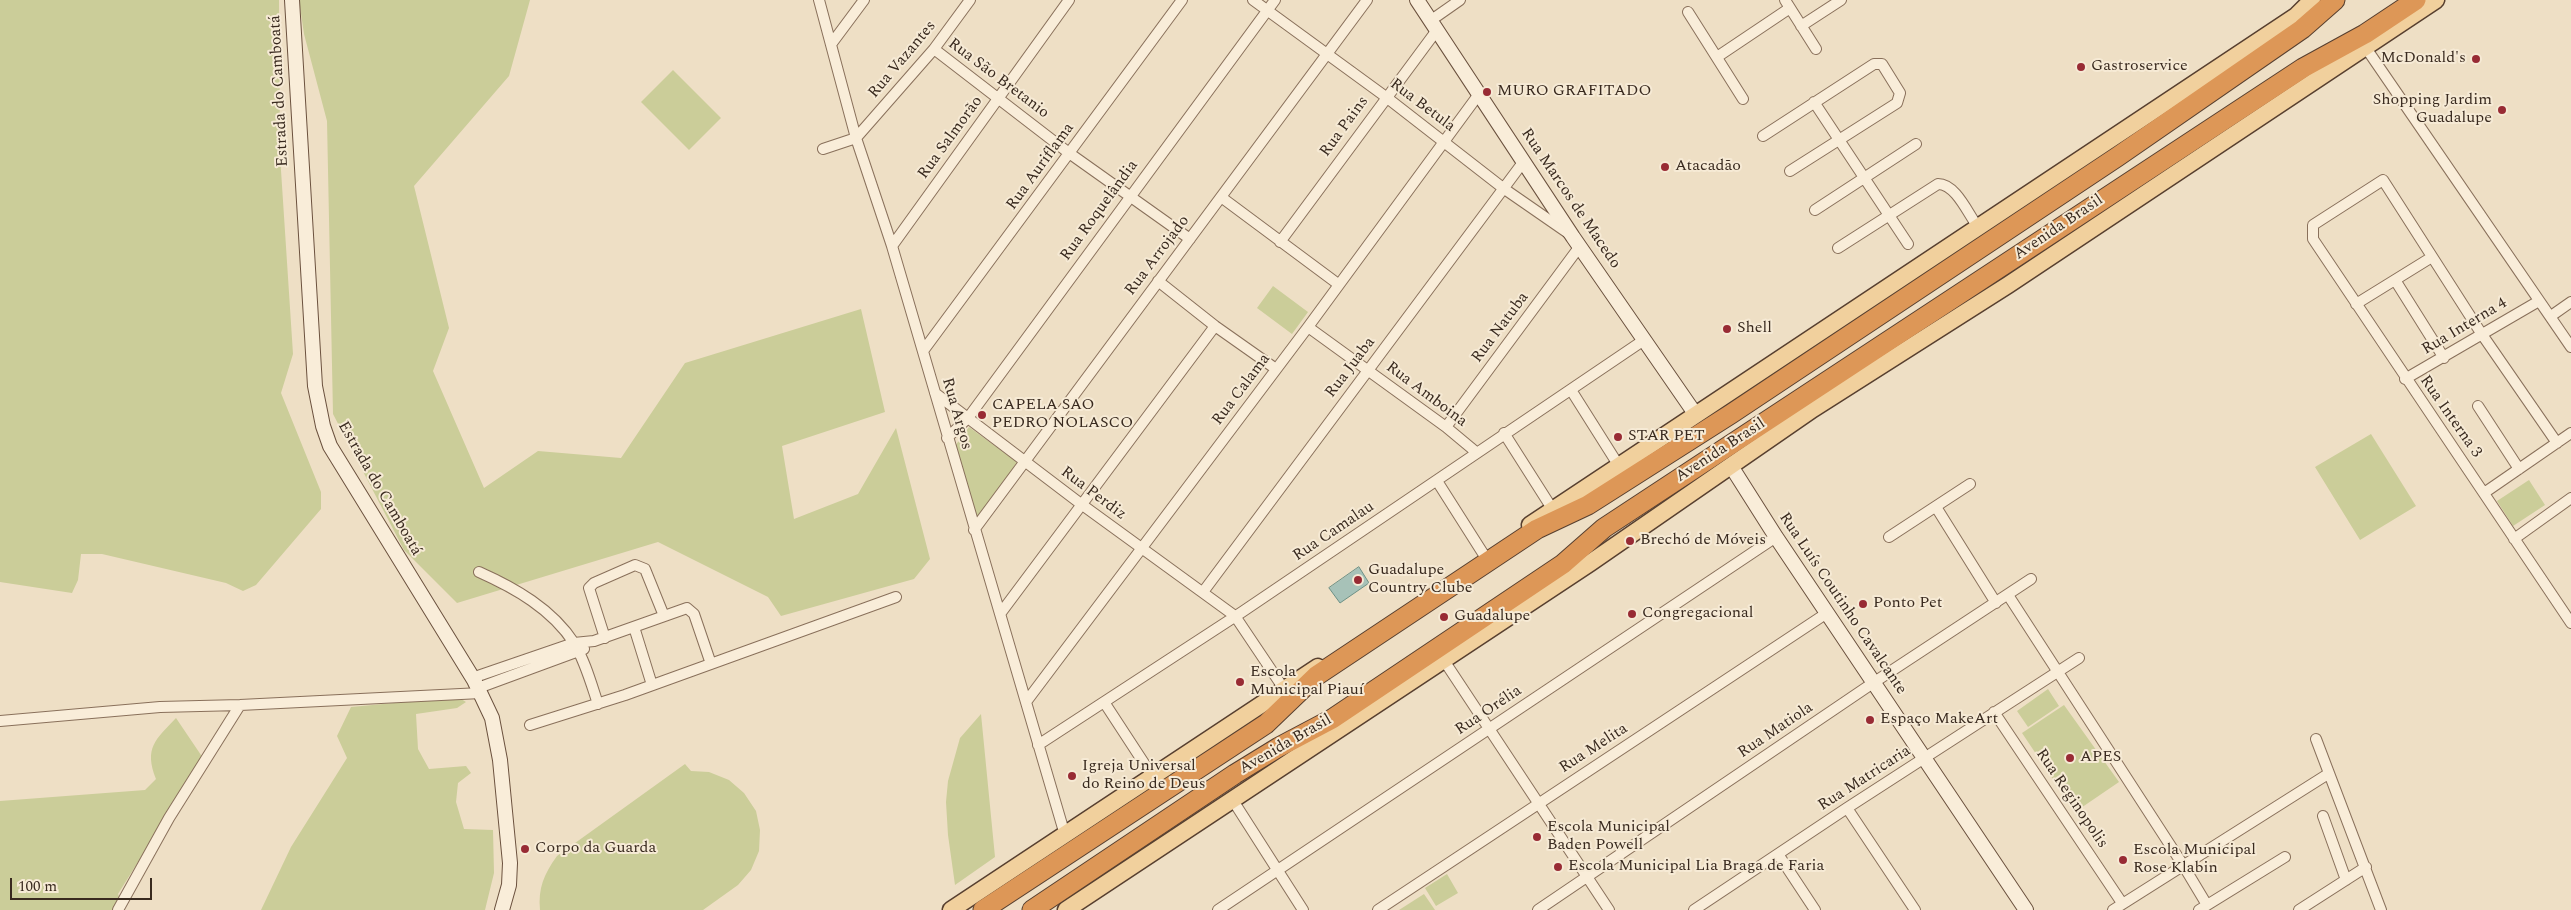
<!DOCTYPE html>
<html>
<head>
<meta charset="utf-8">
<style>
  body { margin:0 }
  #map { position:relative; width:2571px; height:910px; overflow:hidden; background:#eedfc5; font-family:Spectral,serif }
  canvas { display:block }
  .scale { position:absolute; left:10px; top:878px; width:142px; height:22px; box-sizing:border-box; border:2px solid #392a1f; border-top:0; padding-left:6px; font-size:15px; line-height:18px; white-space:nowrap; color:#392a1f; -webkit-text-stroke:4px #f6ead5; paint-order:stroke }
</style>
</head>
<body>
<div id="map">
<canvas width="2571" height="910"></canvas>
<div class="scale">100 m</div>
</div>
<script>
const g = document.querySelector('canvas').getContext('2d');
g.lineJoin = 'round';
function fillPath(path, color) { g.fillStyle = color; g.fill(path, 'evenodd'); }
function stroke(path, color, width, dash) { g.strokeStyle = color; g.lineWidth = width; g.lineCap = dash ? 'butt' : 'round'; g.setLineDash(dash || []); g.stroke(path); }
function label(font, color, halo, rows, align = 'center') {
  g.font = font + ' Spectral,serif'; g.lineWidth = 4; g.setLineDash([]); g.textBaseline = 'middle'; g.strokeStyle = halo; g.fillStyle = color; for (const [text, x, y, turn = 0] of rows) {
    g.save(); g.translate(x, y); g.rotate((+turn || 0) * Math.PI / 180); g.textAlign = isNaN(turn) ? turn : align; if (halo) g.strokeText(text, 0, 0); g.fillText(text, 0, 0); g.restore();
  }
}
fillPath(new Path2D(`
  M0,0H279L280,155L293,354L281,393L321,492V509L256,585L243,591L226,583L102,554H81L78,580L72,593L0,582Z
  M299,0H530L509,76L414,186L449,328L433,371L484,488L538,451L621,458L685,363L861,309L885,412L782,446L794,519L858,494L896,428L930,559L914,579L781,616L768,597L658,542L457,603L404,550L333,414L327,121L304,34Z
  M673,70L721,118L689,150L641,102Z
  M1273,286L1308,312L1292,334L1257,308Z
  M969,427L1017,462L976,526L955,446Z
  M2371,434L2416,506L2360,540L2315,467Z
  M2529,480L2545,505L2513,526L2497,501Z
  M2048,689L2059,706L2028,727L2017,711Z
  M458,697L466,702L457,708L416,714L418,749L429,769L466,766L471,773L458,783L456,802L464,829L493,830L494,873L485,910H261L291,847L347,758L337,736L351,707Z
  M2064,705L2119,782L2075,812L2022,733Z
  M981,714L995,857L955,885L948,835L946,802L948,781L960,738Z
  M176,718L203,758L118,894L125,910H0V801L145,790L156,779C144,748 155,740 176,718Z
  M685,764L691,771L709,772L729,780L744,793L756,811L760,830L759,851L751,870L738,885L703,910H540C538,888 544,874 557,856Z
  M1447,874L1458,893L1436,906L1425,888Z
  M1424,894L1435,910H1399Z`), '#cbcd99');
const water = new Path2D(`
  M1359,567L1369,583L1340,603L1329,588Z`);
fillPath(water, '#a7c2b8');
stroke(water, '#6d9085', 1);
const street = new Path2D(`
  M819,0L856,138L892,246L1065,835
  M1253,0L1386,97L1503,188L1568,233
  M1785,0L1816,49
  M1688,12L1743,99
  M1430,21L1460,0
  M1801,26L1841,0
  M832,43L864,0
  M2366,48L2571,347
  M934,49L1069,153L1190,239
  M1717,57L1790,8
  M1814,102L1908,244
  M1763,136L1874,64H1882L1900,93L1897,103L1790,171
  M823,149L856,138L934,49L970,0
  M1221,197L1338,284
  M1815,210L1916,144
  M1280,242L1437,30
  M892,246L1069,0
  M1838,248L1938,184C1956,184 1968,214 1978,227
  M2395,280L2444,358
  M1158,281L1215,326L1276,369
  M2356,304L2432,257
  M2551,316L2571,302
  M1308,327L1446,427L1476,452
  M923,351L1182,0
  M2405,379L2539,301
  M1571,390L1619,466
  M935,393L1081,504L1235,616L1284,689
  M2478,406L2519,469
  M1446,427L1580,246
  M1504,433L1553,510
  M947,438L968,418L1275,0
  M2557,443L2481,333L2383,180L2313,225V239L2571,623
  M1437,481L1484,555
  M2484,493L2571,433
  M1936,507L1996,603
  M974,530L1367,0
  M1889,537L1970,484
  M2514,539L2571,498
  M479,572C515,588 552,609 574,643C585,661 591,683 598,704
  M1203,592L1524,161
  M2008,595L2183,865L2207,905
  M1000,614L1215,326
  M634,627L652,685
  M605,638L589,588L594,583L635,565L645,569L664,616
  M1443,659L1609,910
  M472,678L574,643L594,641L687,608L694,614L711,664
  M478,688L584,649
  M1026,702L1308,327L1479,94
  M1104,702L1153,777
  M1994,712L2122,903
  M0,721L160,707L240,705L481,693
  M530,725L625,695L896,597
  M2316,739L2381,910
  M1038,745L1242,612L1644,340
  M1232,799L1303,910
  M1847,808L1915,910
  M2323,816L2346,880
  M1778,854L1815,910
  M118,910L169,818L240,705
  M1218,910L1776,537
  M1378,910L1827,613
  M1538,910L1873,683L2031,579
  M1694,910L1847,808L2079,658
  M2113,910L2328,774
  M2199,910L2285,857
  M2299,910L2366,867`);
const secondary = new Path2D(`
  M292,0L315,386L323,426L330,446L474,680L492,718L500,760L510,863L509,885L502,910
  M1417,0L1573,237L1696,415
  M1731,466L1776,537L2026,910`);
const primary = new Path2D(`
  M1530,525L2296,16L2312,0
  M951,910L1318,667
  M1066,910L1590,563L1813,409L2008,285L2436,0`);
const highway = new Path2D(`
  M983,910L1266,724L1316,676L1537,529L1588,505L1731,414L2117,157L2302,29L2335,0
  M1032,910L1235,774L1279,747L1332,719L1563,564L1604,528L2303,68L2365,34L2416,0`);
stroke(street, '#89705b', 12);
stroke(secondary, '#6b513e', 16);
stroke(primary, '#573f2f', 19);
stroke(highway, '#573f2f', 21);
stroke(street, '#f9edd9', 10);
stroke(secondary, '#f9edd9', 14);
stroke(primary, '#f1d09d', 16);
stroke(highway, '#dd9757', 19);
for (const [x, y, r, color] of [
  [2476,59,5,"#982b34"],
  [2081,67,5,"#982b34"],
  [1487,92,5,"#982b34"],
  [2502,110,5,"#982b34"],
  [1665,167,5,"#982b34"],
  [1727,329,5,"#982b34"],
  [982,415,5,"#982b34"],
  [1618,437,5,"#982b34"],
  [1630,541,5,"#982b34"],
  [1358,580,5,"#982b34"],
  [1863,604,5,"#982b34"],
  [1632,614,5,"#982b34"],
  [1444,617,5,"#982b34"],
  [1240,682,5,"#982b34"],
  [1870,720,5,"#982b34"],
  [2070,758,5,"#982b34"],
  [1072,776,5,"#982b34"],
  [1537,837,5,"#982b34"],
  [525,849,5,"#982b34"],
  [2123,860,5,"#982b34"],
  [1558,867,5,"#982b34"]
]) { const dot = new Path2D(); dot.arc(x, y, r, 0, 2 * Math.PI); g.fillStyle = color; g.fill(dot); stroke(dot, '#f6ead5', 2); }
label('16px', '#392a1f', '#f6ead5', [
  ["McDonald's",2466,59,"right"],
  ["Gastroservice",2091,67],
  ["MURO GRAFITADO",1497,92],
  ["Shopping Jardim",2492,101,"right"],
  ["Guadalupe",2492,119,"right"],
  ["Atacadão",1675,167],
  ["Shell",1737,329],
  ["CAPELA SAO",992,406],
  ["PEDRO NOLASCO",992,424],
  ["STAR PET",1628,437],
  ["Brechó de Móveis",1640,541],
  ["Guadalupe",1368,571],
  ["Country Clube",1368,589],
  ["Ponto Pet",1873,604],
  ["Congregacional",1642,614],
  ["Guadalupe",1454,617],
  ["Escola",1250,673],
  ["Municipal Piauí",1250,691],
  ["Espaço MakeArt",1880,720],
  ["APES",2080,758],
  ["Igreja Universal",1082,767],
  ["do Reino de Deus",1082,785],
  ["Escola Municipal",1547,828],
  ["Baden Powell",1547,846],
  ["Corpo da Guarda",535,849],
  ["Escola Municipal",2133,851],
  ["Rose Klabin",2133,869],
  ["Escola Municipal Lia Braga de Faria",1568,867]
], 'left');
label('16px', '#392a1f', '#f6ead5', [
  ["Rua Vazantes",903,60,-50],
  ["Rua São Bretanio",998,79,37],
  ["Estrada do Camboatá",280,91,-93],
  ["Rua Betula",1422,106,37],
  ["Rua Pains",1345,127,-54],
  ["Rua Salmorão",951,138,-54],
  ["Rua Auriflama",1041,167,-54],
  ["Rua Marcos de Macedo",1570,199,56],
  ["Rua Roquelândia",1100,211,-54],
  ["Avenida Brasil",2059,228,-34],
  ["Rua Arrojado",1158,256,-53],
  ["Rua Interna 4",2465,327,-31],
  ["Rua Natuba",1501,328,-53],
  ["Rua Juaba",1351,368,-53],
  ["Rua Calama",1242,390,-53],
  ["Rua Amboina",1426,395,37],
  ["Rua Argos",956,414,74],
  ["Rua Interna 3",2450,417,55],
  ["Avenida Brasil",1721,451,-33],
  ["Estrada do Camboatá",379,489,60],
  ["Rua Perdiz",1093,494,37],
  ["Rua Camalau",1334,532,-34],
  ["Rua Luís Coutinho Cavalcante",1842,604,56],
  ["Rua Orélia",1489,711,-34],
  ["Rua Matiola",1776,731,-34],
  ["Avenida Brasil",1286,745,-30],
  ["Rua Melita",1594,749,-33],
  ["Rua Matricaria",1865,779,-33],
  ["Rua Reginopolis",2071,799,56]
]);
</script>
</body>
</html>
